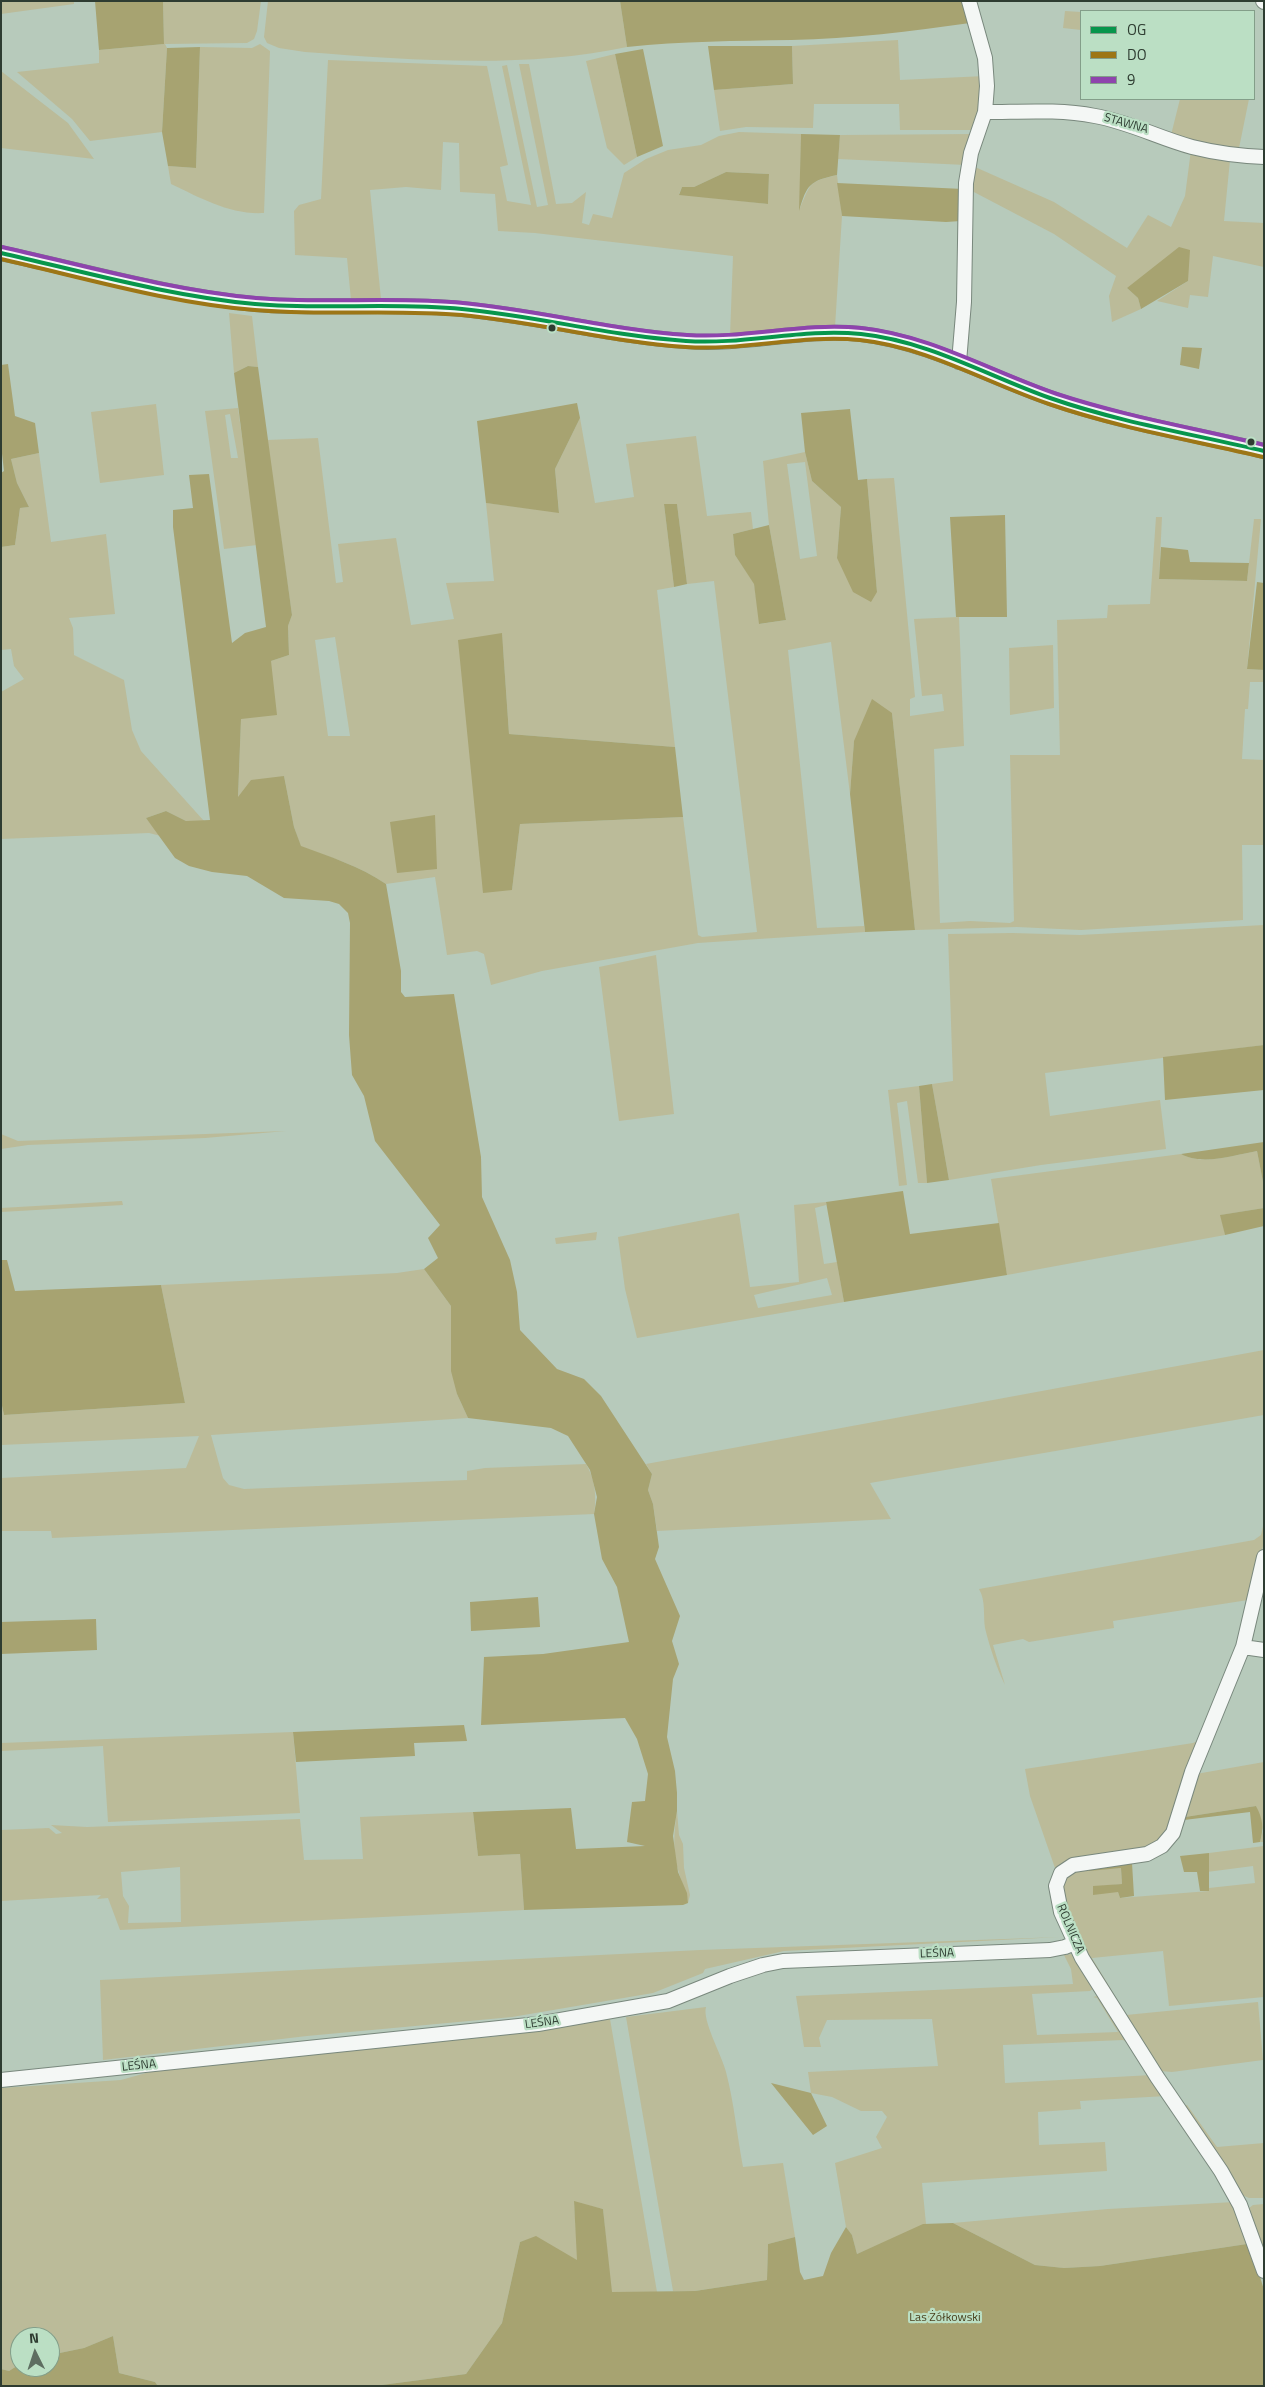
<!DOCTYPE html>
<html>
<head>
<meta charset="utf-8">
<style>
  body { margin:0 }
  #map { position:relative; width:1265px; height:2387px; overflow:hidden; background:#b7cabb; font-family:"Titillium Web",sans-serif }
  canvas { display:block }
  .frame { position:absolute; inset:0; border:2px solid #2e3c31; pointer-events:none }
  .legend { position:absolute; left:1080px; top:10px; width:175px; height:90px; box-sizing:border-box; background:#bbdfc4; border:1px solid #839e89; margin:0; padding:6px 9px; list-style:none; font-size:15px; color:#2e3c31 }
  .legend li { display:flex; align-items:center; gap:10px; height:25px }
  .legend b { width:25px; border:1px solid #839e89 }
  .north { position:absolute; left:10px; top:2327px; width:50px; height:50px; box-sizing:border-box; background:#bbdfc4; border:1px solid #839e89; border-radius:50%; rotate:356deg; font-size:14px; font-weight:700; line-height:20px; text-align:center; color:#2e3c31 }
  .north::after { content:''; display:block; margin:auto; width:18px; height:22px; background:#5e6e61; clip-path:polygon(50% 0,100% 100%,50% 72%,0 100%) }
</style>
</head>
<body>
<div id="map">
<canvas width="1265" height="2387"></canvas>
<div class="frame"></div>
<ul class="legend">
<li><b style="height:6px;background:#07964c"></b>OG</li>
<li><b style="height:6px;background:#9d7616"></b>DO</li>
<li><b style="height:6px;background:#8e44ad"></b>9</li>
</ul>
<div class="north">N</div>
</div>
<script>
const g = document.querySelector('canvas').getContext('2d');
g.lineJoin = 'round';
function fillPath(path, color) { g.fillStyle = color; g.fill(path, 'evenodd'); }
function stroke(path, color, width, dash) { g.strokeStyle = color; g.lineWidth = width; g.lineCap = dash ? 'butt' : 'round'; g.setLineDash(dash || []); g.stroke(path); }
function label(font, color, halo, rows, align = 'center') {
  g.font = font + ' "Titillium Web",sans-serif'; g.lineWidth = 4.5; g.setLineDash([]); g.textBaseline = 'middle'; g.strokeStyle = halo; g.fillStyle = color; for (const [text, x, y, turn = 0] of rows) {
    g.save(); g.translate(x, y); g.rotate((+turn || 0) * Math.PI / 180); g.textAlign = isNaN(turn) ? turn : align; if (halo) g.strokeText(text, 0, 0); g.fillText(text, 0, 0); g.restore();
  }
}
fillPath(new Path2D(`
  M1,1H74V4L1,14Z
  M163,1H261L257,31L254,39L247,43L165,44L167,48L162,132L90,141L72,119L17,72L99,63V50L164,44Z
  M268,1H620L627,47C523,69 411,60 305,52L279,48L267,43L264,37Z
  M1065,11L1081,12V30L1063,28Z
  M898,40L900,80L985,76L976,130H900L899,104H814L813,128L746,127L720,131L714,90L793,84L792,46Z
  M260,44L270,51L264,213C230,215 201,198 171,184L168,166L196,168L200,47L252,48Z
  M615,54L637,157L624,165L607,148L586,61Z
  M328,60L487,66L508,165L500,167L507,201L531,205L502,66L507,65L537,207L548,205L519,64H529L556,204L572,203L586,192L582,223L589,225L593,214L612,218L624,173L646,159L668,150L701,145L719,136L739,132L801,134L800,208C811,183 808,182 837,175L842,216L835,327L730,336L733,256L535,233L498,231L495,194L460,192L459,143L443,142L441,190L406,187L370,190L381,299L351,300L347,258L295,255L294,211L299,205L321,199ZM726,172L769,174L768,204L679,194L682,187H694Z
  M1,71L68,123L94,159L1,148Z
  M1180,99H1249L1238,153L1171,135Z
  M974,134L966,165L838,159L840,135Z
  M1191,150L1230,160L1224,221L1264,223V267L1213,256L1208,297L1190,295L1188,308L1157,301L1188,281L1127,288L1138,298L1141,309L1112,322L1109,296L1116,276L1054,234L972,191L975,167L1054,202L1127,248L1148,215L1171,227L1185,196Z
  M229,313L252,316L258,367L248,366L234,373Z
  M156,404L164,475L100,483L91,412Z
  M238,408L257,545L224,549L205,411ZM230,414L238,458H231L225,415Z
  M580,418L595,503L634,497L626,444L696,436L707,516L751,512L753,529L733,534L735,555L754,583L760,624L786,620L769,525L763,461L805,452L812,481L841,507L837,558L877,592L867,479L894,478L915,697L910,699V716L944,711L942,694L922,696L914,619L959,617L964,746L934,749L940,923L970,921L1010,923L1014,921L1010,755H1060L1057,620L1107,618L1108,605L1150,604L1156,517H1162L1159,579L1247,581L1254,519H1261L1247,669L1264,670V682H1250L1248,709H1245L1242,759L1264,760V845H1242L1243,920L1081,930L1017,927L915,930L892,713L854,741L850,794L831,642L788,650L817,928L864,926L865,932L698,943L542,971L491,985L484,954L477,951L447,955L435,877L386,884C360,866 330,857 301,847L294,827L284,776L238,798L241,718L271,661L289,655L288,626L292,615L267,440L318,438L336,583L343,582L338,544L396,538L411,625L454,619L446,583L494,581L486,503L559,512L555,469ZM805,462L817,556L800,559L787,464ZM664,504H677L687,584L714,581L757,932L702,937L698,935L683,817L520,824L512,890L502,633L509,734L675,747L657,590L674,587ZM335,637L350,736H328L315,640Z
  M39,453L51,542L106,534L115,614L69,618L73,628L74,655L124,680L132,730L141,751L204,821H186L166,811L146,818L161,836L149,833L1,839V692L24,679L14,666L11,649L1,650V547L15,545L20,508L29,507L17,483L11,459Z
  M1053,645L1054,708L1010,715L1009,648Z
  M1264,925V1045L1045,1073L1050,1116L1160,1100L1166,1149L1041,1165L949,1180L932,1084L953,1081L948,934L1012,933L1080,935Z
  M656,955L674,1114L619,1121L599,967Z
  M919,1086L927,1183H918L907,1101L897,1103L907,1185L899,1186L888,1090Z
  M286,1131L205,1138L28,1145L1,1149V1134L18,1141Z
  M1257,1151L1264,1187V1208L1221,1215L1225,1235L1007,1275L991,1179L1181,1154C1203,1166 1234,1155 1257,1151Z
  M122,1201L123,1205L1,1212V1208Z
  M826,1202V1205L815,1208L824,1264L837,1262L844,1302L637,1338L625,1289L618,1237L739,1213L750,1287L799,1282L794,1205ZM827,1278L832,1295L758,1308L754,1295Z
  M597,1232L596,1240L556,1244L555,1238Z
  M424,1269L451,1306L457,1394L468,1418L211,1435L223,1478L229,1485L244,1489L467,1480V1471L485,1468L586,1464C595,1479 597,1497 594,1514L52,1538L51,1531H1V1478L186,1468L199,1436L1,1445V1401L4,1415L185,1403L161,1285L397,1273Z
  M1264,1350V1415L870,1483L891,1519L657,1531L653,1504L648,1490L652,1474L646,1464Z
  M1264,1522V1541L1253,1595L1248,1600L1113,1621L1114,1628L1029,1642L1023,1639L993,1645L1005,1685C996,1666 990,1648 985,1628C983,1615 986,1601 979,1589L1254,1540L1261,1535Z
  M293,1732L300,1813L108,1822L103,1746L1,1751V1743Z
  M1202,1739L1177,1813L1162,1838L1147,1849L1057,1870L1055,1868L1030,1796L1025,1769L1193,1743Z
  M1264,1762V1842H1260L1263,1831L1256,1806L1185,1817L1196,1774Z
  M677,1811L679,1835L683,1844L684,1868L690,1895L688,1903C687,1892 682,1884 679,1873C672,1853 674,1832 677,1811Z
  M473,1812L478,1856L520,1854L524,1910L120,1930L108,1898L97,1899L101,1895L1,1901V1830L49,1828L56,1834L62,1833L51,1825L87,1827L300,1819L304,1860L363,1859L360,1817ZM180,1867L181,1922L128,1923L129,1906L123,1896L121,1872Z
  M1264,1846V1997L1169,2006L1163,1951L1092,1958L1121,2006H1117L1086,1958L1062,1898V1887L1069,1874L1089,1866L1090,1870L1121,1868L1122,1884L1093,1887L1118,1892L1120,1898L1209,1891V1888L1255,1883L1253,1866L1207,1872L1209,1853Z
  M1060,1937L784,1951L705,1969L703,1973L653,1993L512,2017L307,2036L103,2060L100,1980L700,1950Z
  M1071,1954L1080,1962L1093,1989L1090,1991L1032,1994L1037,2035L1118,2032L1097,1998L1093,1997L1101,1995L1130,2043L1123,2040L1003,2045L1005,2083L1152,2075L1166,2096L1080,2101L1081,2109L1038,2112L1039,2145L1105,2142L1107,2171L922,2183L926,2224L857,2254L852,2235L846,2227L835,2163L882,2148L876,2137L887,2117L882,2111H861L832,2097L811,2093L808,2072L938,2066L932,2019L827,2020L819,2038L821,2047H804L796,1996L1073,1984L1071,1969L1064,1955Z
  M1258,2002L1263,2060L1172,2072L1160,2071L1126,2015Z
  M706,2007C702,2021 722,2055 726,2072C734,2102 737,2136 743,2167L783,2163L795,2237L768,2244L767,2280L695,2291H673L626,2017Z
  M610,2019L657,2292H611L603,2209L574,2202L578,2261L536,2237L520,2242L502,2323L466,2374L374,2386H158L155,2382L119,2373L113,2336L84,2348L50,2355V2337H20V2364L9,2371L1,2369V2088L121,2080L153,2071L307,2053L491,2037Z
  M1187,2105L1217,2147L1264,2143V2198H1249L1242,2195L1182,2107Z
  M1234,2202L1247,2244L1100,2266L1064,2268L1035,2265L953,2223L1108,2209Z
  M1264,2204V2258L1248,2209L1253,2205Z`), '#bb9');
fillPath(new Path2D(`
  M95,1H163L164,44L99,50Z
  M620,1H965L970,23C911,31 852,39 791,40C736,41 682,41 627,47Z
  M708,46H792L793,84L714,90Z
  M200,47L196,168L168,166L162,132L167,48Z
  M643,49L663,146L637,157L615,54Z
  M801,134L840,135L837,175C810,181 807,184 799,211Z
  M726,172L769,174L768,204L679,195L682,187H694Z
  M837,183L963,189L961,221L946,222L842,216Z
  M1179,247L1190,250L1188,281L1141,309L1138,298L1127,288Z
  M1182,347L1202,348L1199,369L1180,365Z
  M8,364L15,416L35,423L39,453L11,459L17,483L29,507L20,508L15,545L1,547V473L4,471L1,445V365Z
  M248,366L258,367L292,615L288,626L289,655L271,661L277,715L241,719L238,797L251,780L284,776L294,827L301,846C330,857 360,866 386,884L401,971V992L405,997L454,994L481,1157L482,1197L510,1260L517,1292L520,1330L557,1369L584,1379L601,1396L652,1474L648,1490L653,1504L659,1547L655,1559L680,1616L672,1641L679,1664L673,1679L667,1737L675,1771L677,1793V1811L673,1836L678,1872L687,1893L688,1903L683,1905L524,1910L520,1854L478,1856L473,1812L571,1808L576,1849L645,1846L627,1842L632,1802L645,1801L648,1774L637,1739L625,1718L481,1725L484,1657L543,1654L629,1642L617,1587L602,1559L594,1514L597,1497L590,1470L568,1436L551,1428L468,1418L457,1394L451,1371V1306L424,1269L438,1258L428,1238L440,1225L375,1141L364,1096L352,1075L349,1035L350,923L348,913L339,904L329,901L284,898L247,876L212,872L189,866L175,858L146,818L166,811L186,821L210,820L173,527V510L193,508L189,475L209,474L232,643L245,633L266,627L234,373Z
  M577,403L580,418L555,469L559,513L486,503L477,421Z
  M850,409L858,480L867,479L877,592L871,602L853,592L837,558L841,507L812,481L805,452L801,413Z
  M664,504H677L687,584L674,587Z
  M1005,515L1007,617H956L950,517Z
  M769,525L786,620L759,624L754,584L735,555L733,534Z
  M1161,547L1188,550L1190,562L1249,563L1247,581L1159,579Z
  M1257,582L1264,583V670L1247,669Z
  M502,633L509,734L675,747L683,817L520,824L512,890L483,893L458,640Z
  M872,699L892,713L915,930L865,932L850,794L854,741Z
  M435,815L437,869L397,873L390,822Z
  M1264,1045V1090L1165,1100L1163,1057Z
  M932,1084L949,1180L927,1183L919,1086Z
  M1264,1142V1187L1257,1151C1234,1155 1203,1166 1181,1154Z
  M903,1191L910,1234L999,1223L1007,1275L844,1302L826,1202Z
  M1264,1208V1226L1225,1235L1220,1215Z
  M1,1260H7L15,1291L161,1285L185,1403L4,1415L1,1401Z
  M538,1597L540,1627L471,1631L470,1602Z
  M96,1619L97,1650L1,1654V1622Z
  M464,1725L467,1741L414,1743L415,1756L296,1762L293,1732Z
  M1256,1806C1263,1819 1264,1828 1260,1842L1253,1843L1250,1812L1184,1820L1185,1817Z
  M1209,1853V1891H1200L1197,1872H1184L1180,1856Z
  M1132,1863L1134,1896L1120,1898L1118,1892L1093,1895V1886L1122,1884L1121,1868L1089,1871V1866Z
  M771,2083L811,2093L827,2126L813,2135Z
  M574,2201L603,2209L612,2292L695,2291L767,2280L768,2244L795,2237L800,2272L804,2280L823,2276L831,2253L846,2227L852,2235L857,2254L923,2224L953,2223L1035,2265L1064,2268L1100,2266L1247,2244L1255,2260L1264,2290V2386H374L466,2374L502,2323L520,2242L536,2236L577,2260Z
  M113,2336L119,2373L155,2382L158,2386H1V2369L9,2371L20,2364V2367H50V2355L84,2348Z`), '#a7a371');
const minor = new Path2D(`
  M1263,1L1264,2
  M985,112C1021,112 1058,109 1095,116C1129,122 1159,138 1192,147C1216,153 1240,156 1264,157
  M1,253C85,271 170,296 255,304C324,310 393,302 462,309C537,316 611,336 686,341C744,346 803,328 861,334C928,342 987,376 1050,398C1118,422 1194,434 1264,451
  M959,362L964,302L966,183L971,153L985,112L987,86L985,58L969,1
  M1264,1557L1243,1647L1192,1772L1173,1833L1162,1846L1147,1854L1073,1865L1061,1873L1056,1886L1061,1912L1082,1958L1157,2077L1221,2171L1240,2205L1264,2271
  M1243,1647L1264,1650
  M1,2080L538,2024L668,2001L730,1976L763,1965L783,1961L1050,1950L1065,1947L1075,1943`);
stroke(minor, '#79887d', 16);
stroke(minor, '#f4f7f5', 14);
stroke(new Path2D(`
  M1,253C85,272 169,296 255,304C324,310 393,302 462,309C537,316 611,336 686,341C745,345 802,328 861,334C928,341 988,376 1050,398C1119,422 1192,434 1264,451`), '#07964c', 4);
stroke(new Path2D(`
  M1,259C85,278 169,303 255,310C324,316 393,309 462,315C537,322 610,342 686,347C744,351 802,334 860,340C927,347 987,383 1049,404C1119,428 1191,440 1263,457`), '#9d7616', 4);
stroke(new Path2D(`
  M2,247C86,266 170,290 256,298C325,304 394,296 463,303C538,310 611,330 687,335C745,339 803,322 861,328C930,335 992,372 1057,394C1124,416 1194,428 1264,445`), '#8e44ad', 4);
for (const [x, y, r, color] of [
  [552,328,4.5,"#2e3c31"],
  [1251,442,4.5,"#2e3c31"]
]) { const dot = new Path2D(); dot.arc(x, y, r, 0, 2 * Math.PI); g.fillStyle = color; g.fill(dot); stroke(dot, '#bbdfc4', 2); }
label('12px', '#2e3c31', '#bbdfc4', [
  ["STAWNA",1126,124,16],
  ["ROLNICZA",1070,1929,67],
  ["LEŚNA",937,1954,-2],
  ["LEŚNA",542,2023,-8],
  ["LEŚNA",139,2066,-6]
]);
label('12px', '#493f1d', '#bbdfc4', [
  ["Las Żółkowski",945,2318]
]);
</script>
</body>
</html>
